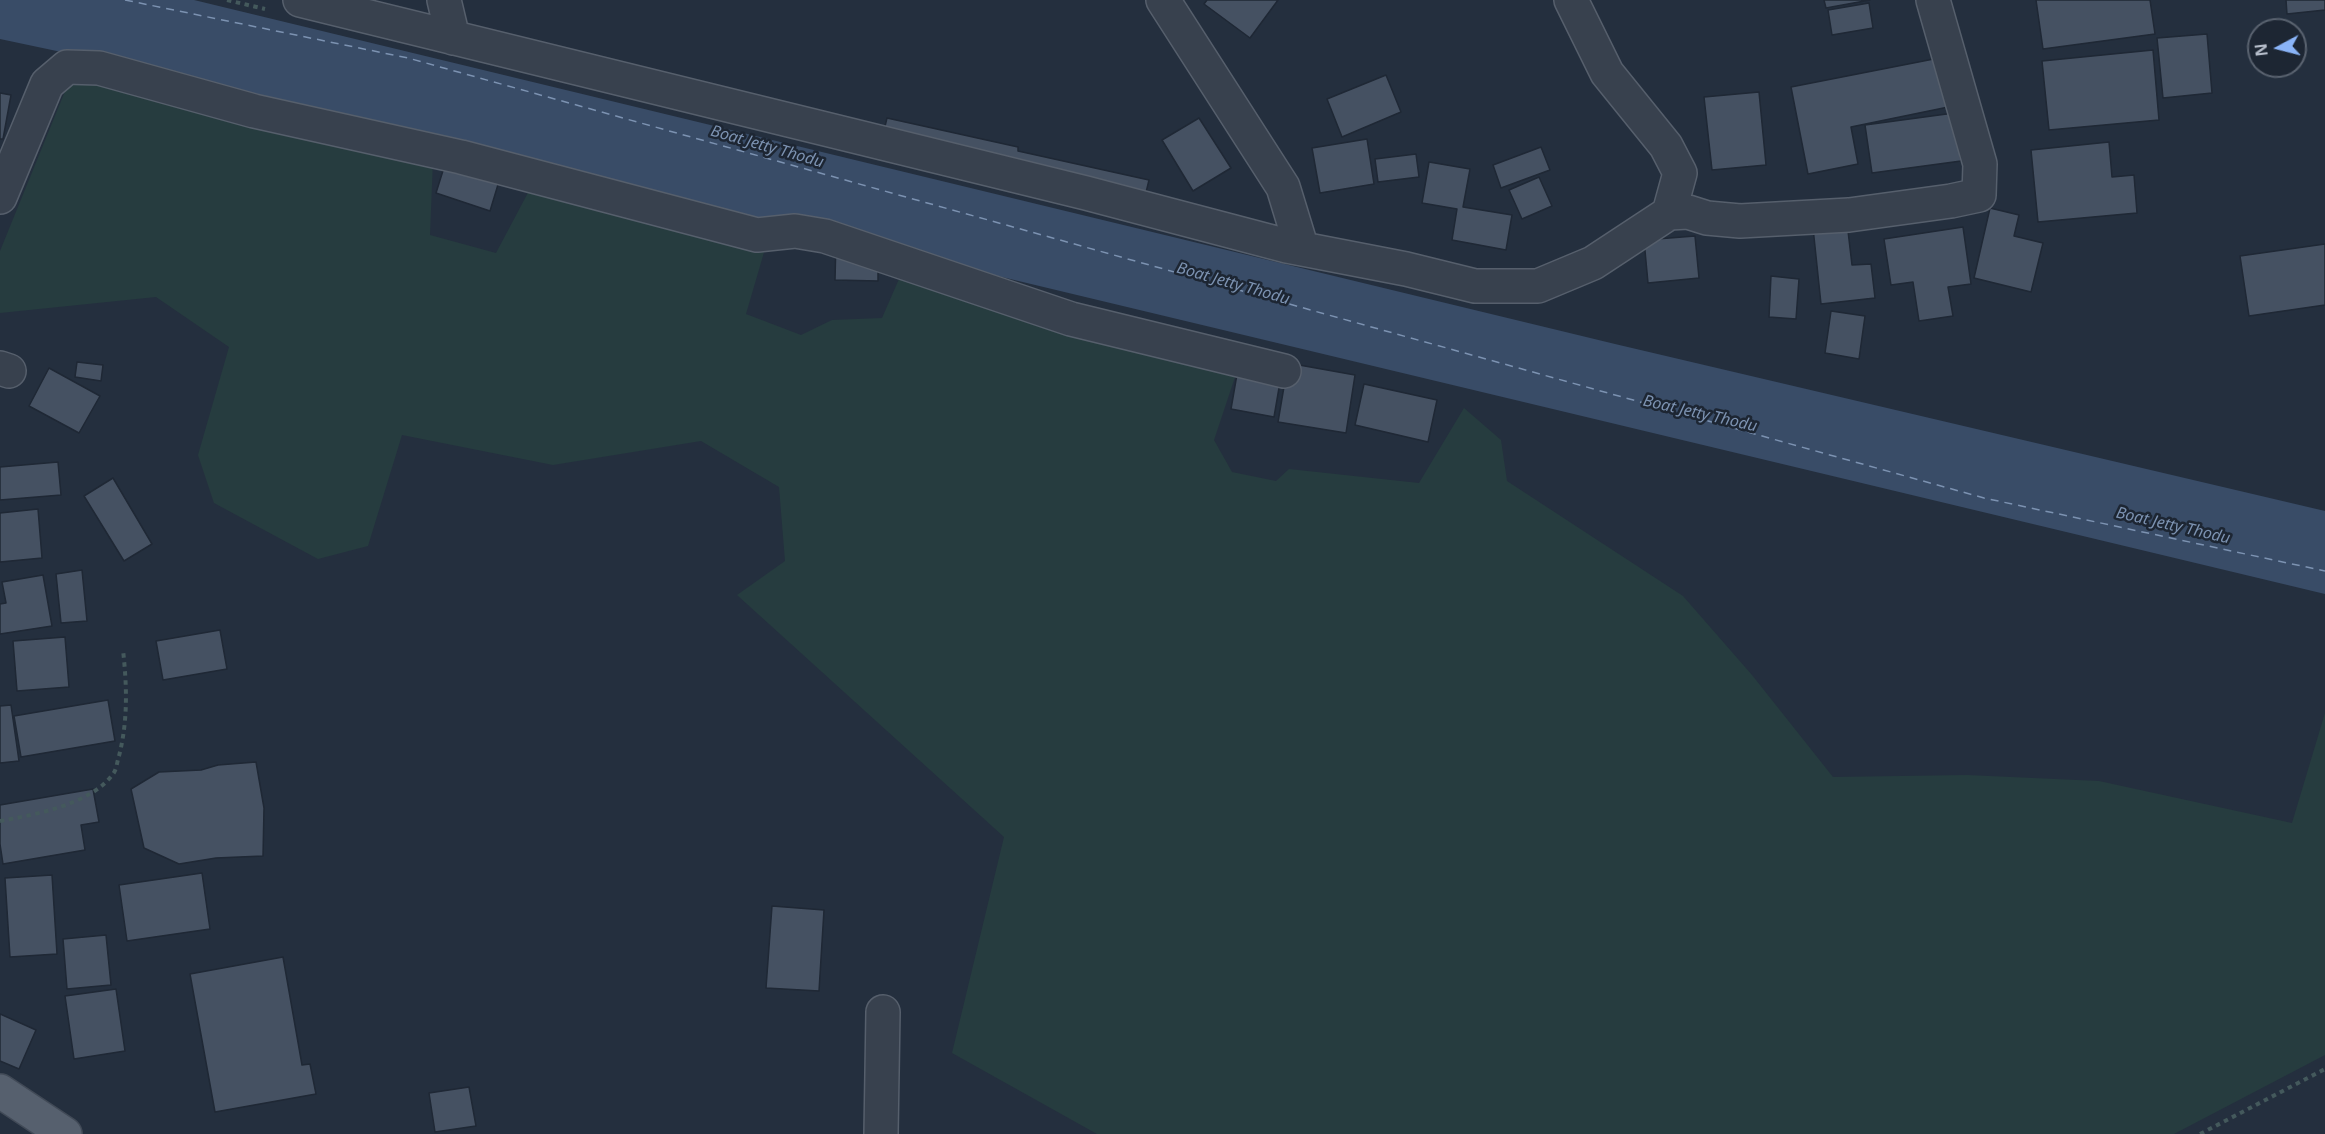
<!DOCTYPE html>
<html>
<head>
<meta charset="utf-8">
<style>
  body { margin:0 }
  #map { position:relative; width:2325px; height:1134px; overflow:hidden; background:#242f3e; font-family:"Noto Sans",sans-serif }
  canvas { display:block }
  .north { position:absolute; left:2247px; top:18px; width:60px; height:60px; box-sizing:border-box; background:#1d2633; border:2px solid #59626f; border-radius:50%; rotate:263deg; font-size:16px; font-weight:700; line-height:24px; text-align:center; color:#b4bcc9 }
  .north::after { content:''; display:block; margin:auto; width:21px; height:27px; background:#8ab4f8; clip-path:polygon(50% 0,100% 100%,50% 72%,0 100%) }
</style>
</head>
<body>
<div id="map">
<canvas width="2325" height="1134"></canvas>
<div class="north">N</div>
</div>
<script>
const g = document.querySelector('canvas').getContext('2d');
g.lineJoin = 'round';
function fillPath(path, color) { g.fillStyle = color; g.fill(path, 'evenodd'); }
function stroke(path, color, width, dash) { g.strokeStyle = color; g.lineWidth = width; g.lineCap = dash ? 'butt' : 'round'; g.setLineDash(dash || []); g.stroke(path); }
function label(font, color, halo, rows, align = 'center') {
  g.font = font + ' "Noto Sans",sans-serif'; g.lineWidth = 5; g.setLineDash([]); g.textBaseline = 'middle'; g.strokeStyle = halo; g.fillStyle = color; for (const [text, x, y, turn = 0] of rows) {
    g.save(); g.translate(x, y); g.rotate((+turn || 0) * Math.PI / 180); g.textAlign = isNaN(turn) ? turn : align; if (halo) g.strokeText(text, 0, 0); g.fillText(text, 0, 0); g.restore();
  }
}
fillPath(new Path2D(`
  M70,79L433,160L430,235L496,253L531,187L765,249L746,314L801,335L832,320L882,318L899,279L1163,358L1237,371L1214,440L1232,472L1276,481L1289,469L1419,483L1464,408L1501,440L1507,481L1683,596L1752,675L1833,777L1967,775L2099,781L2292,823L2325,713V1055L2174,1134H1097L952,1053L1004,837L737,595L785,561L779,487L701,441L553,465L402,435L368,546L318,559L214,503L198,455L229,347L156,297L0,313V251Z`), '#263c3f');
fillPath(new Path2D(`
  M0,0H194L1615,344L2325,511V594L910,255L241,90L0,39Z`), '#394c67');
stroke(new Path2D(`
  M125,0L408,58L1984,498L2325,571`), '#7c92b1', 1.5, [8, 6]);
const building = new Path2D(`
  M1207,0H1278L1250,38L1204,4Z
  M1824,0H1870L1826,8Z
  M2036,0H2150L2155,34L2043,49Z
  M2286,0H2325V10L2287,14Z
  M1869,3L1873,28L1832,35L1828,10Z
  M2207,34L2212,93L2163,98L2157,38Z
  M2153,50L2159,120L2049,130L2042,61Z
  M1949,56L1958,105L1851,127L1858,164L1808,174L1791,87Z
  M1386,75L1401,112L1342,137L1327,99Z
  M1759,92L1766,165L1712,170L1704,97Z
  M0,93L11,95L3,139H0Z
  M1954,113L1961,161L1872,173L1865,125Z
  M887,118L1018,147V151L1149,180L1143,205L880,147Z
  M1199,118L1231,168L1193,191L1162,140Z
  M1367,139L1374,184L1320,193L1312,148Z
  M2109,142L2112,177L2134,175L2137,213L2038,222L2031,150Z
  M1541,147L1550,170L1501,188L1493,165Z
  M1416,154L1419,177L1378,182L1375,159Z
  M446,161L500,178L490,211L436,193Z
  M1429,162L1470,169L1463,207L1512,215L1506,250L1452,240L1457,209L1422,203Z
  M1539,177L1552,206L1522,219L1509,190Z
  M1990,208L2019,215L2014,236L2043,243L2031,292L1974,278Z
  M1846,214L1852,265L1871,264L1875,298L1821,304L1812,218Z
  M1963,227L1971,284L1948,287L1953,316L1919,321L1913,282L1891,285L1884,239Z
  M1695,236L1699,278L1648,283L1644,240Z
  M836,240L878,241V281L835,280Z
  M2325,244V305L2249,316L2240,256Z
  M1771,276L1799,279L1796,319L1769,317Z
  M1831,311L1865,316L1859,359L1825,353Z
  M1241,351L1284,359L1274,417L1231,409Z
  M77,362L103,365L101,381L75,377Z
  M1288,363L1355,375L1346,433L1278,422Z
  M49,368L100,396L79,433L29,406Z
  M1364,384L1437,400L1428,442L1355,425Z
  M58,462L61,495L0,500V467Z
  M113,478L152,544L124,561L84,496Z
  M38,509L42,558L0,562V513Z
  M82,570L87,621L61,623L56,574Z
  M43,575L52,626L0,634V604L6,603L2,582Z
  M220,630L227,669L163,680L156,641Z
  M65,637L69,687L17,691L13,641Z
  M108,700L115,741L21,757L14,716Z
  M11,705L19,761L0,763V706Z
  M256,762L264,808L263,856L216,858L179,864L144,848L131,789L159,772L201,770L218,765Z
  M93,789L99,822L81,825L85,850L3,864L0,844V805Z
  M202,873L210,929L127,941L119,885Z
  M52,875L57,954L10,957L5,878Z
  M772,906L824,910L819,991L766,988Z
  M106,935L111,985L67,989L63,939Z
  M283,957L302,1065L310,1064L316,1094L215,1112L190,974Z
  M116,989L125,1051L74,1059L65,996Z
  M0,1014L36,1030L19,1069L0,1061Z
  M469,1087L476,1126L435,1132L429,1093Z`);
fillPath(building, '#455162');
stroke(building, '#1f2835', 1.5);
const minor = new Path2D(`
  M300,0L1086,193L1287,246L1406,269L1475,286H1538L1593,263L1669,213L1688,212L1707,218L1740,221L1849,215L1951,201L1979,195L1980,164L1933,0
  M444,0L453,38
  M1163,0L1283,187L1302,249
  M1571,0L1607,73L1666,146L1680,173L1669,213
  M0,197L47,84L67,67L99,68L254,111L461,157L757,235L795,231L825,236L1071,319L1284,371
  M0,368L9,371
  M881,1134L883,1012`);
const major = new Path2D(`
  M0,1091L65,1134`);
stroke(minor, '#565f6c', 36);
stroke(major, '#414a57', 36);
stroke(new Path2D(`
  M227,0L265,9
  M0,821C34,815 92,804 113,774C117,769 117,761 119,756C128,721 127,686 123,650
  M2200,1134L2325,1069`), '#44595c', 4, [4.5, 4.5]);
stroke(minor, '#38414e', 33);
stroke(major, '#56606e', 33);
label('italic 16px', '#7c92b1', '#1d2633', [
  ["Boat Jetty Thodu",767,147,16],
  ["Boat Jetty Thodu",1233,284,16],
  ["Boat Jetty Thodu",1700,414,13],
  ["Boat Jetty Thodu",2173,526,13]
]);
</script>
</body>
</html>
